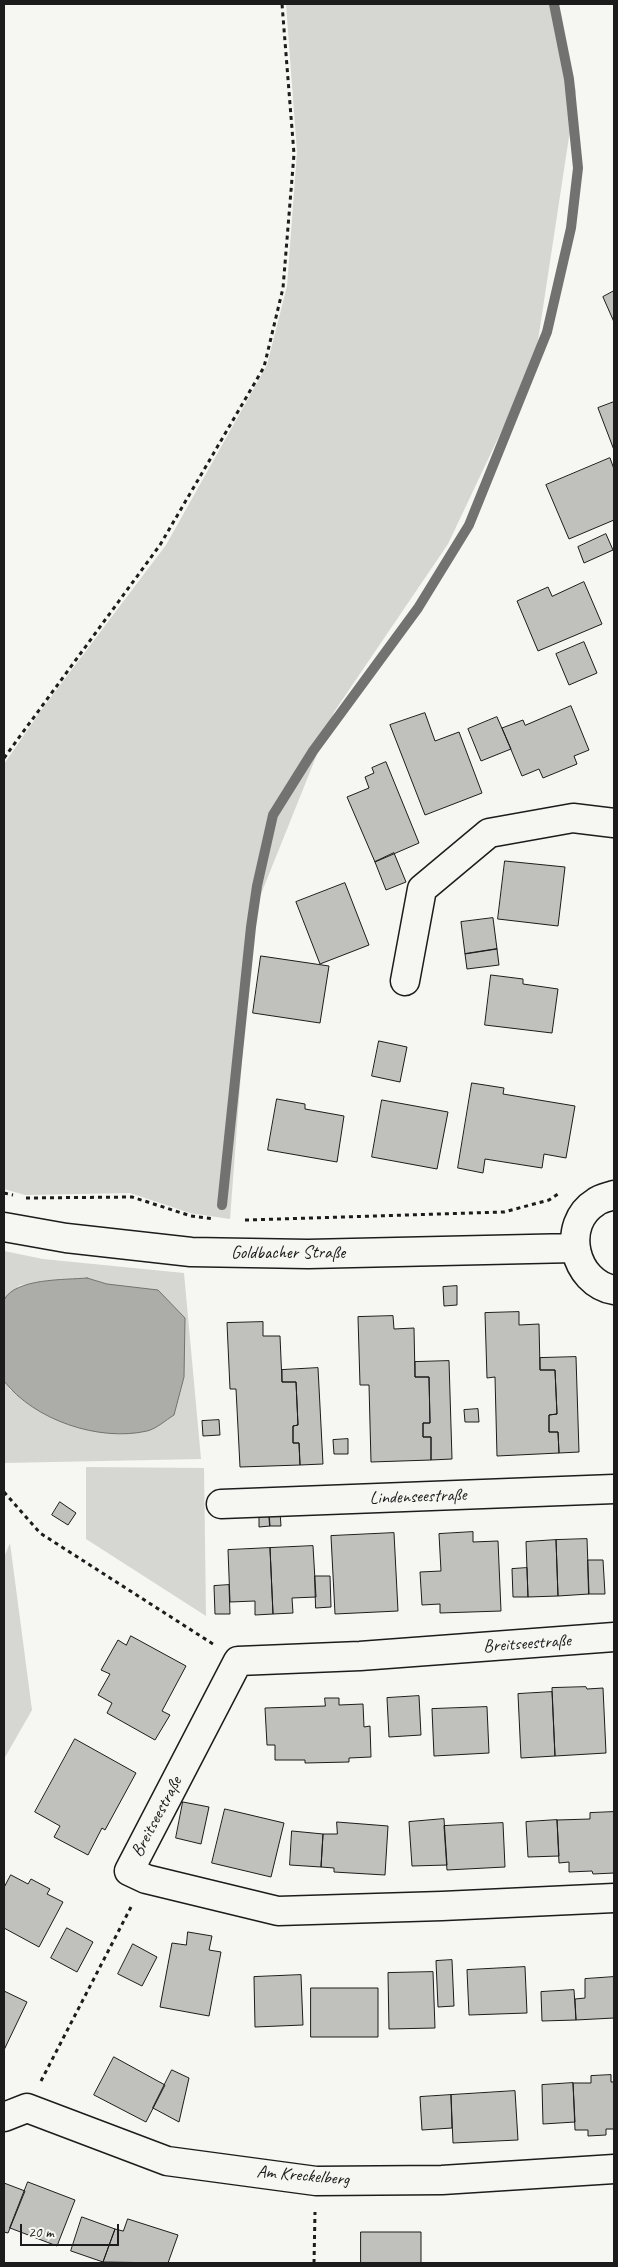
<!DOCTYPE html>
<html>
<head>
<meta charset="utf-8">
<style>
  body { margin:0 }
  #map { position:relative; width:618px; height:2267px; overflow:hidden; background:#f6f6f2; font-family:Caveat,sans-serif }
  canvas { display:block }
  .frame { position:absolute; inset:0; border:5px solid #1c1c1c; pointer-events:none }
  .scale { position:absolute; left:20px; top:2224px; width:99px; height:22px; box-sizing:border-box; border:2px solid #1c1c1c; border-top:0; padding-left:6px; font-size:15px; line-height:18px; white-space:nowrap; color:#1c1c1c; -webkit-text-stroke:4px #f6f6f2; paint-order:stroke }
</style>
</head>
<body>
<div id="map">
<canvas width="618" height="2267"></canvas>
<div class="frame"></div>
<div class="scale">20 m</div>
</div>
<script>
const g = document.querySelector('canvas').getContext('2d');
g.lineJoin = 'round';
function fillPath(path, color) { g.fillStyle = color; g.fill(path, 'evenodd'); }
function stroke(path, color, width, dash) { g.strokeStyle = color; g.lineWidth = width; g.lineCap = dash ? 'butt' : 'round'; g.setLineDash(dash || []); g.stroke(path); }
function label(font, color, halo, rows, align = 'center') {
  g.font = font + ' Caveat,sans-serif'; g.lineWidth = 4; g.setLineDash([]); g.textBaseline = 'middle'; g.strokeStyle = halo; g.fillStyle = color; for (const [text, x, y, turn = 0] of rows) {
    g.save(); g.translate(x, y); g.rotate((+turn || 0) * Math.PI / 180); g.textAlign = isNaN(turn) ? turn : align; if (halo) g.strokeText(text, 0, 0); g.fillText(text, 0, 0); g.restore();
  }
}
fillPath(new Path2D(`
  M286,4H554L576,91L535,360L448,544L334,712L253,914L230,1219L190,1213L130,1193L25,1195L4,1189V764L42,709L166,545L267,365L287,286L297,152Z
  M4,1251L43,1259L184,1273L201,1459L4,1463V1381L11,1391L107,1284L87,1278L20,1285L4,1300Z
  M86,1467L204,1468L206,1616L86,1539Z
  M10,1543L32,1710L4,1759V1557Z`), '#d6d6d2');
const water = new Path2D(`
  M87,1278L107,1284L158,1290L185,1318L184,1377L174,1415C166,1420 156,1429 147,1431C99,1442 34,1420 4,1381V1300C15,1278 65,1280 87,1278Z`);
fillPath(water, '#acaca9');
stroke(water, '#727271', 1);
stroke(new Path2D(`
  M222,1205L251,927L257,886L273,815L313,751L418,608L469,525L547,332L571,228L578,168L569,79L554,4`), '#727271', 10);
const building = new Path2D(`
  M614,291V322L603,297Z
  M614,402V450L598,408Z
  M610,458L614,469V520L569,539L546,485Z
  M606,534L613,550L584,563L578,547Z
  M584,582L602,624L538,651L517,601L548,587L552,596Z
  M584,642L597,673L569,685L556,654Z
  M571,706L589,750L574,756L577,764L543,778L539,769L522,776L502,728L523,720L525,725Z
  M425,713L435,741L459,732L482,793L425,815L390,725Z
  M497,717L511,749L481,761L468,729Z
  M386,762L419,843L375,862L347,797L369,788L365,777L374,773L372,768Z
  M394,853L406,882L386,890L375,862Z
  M505,861L565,867L558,926L498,919Z
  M345,883L369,945L320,964L296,902Z
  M493,918L497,949L465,954L461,922Z
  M497,949L499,965L467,969L465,954Z
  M261,956L329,966L320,1023L253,1013Z
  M491,975L523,979V984L558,989L552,1033L485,1025Z
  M379,1041L407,1047L400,1082L372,1076Z
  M472,1083L504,1088L503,1094L575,1106L566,1158L544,1154L542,1168L485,1159L483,1173L458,1168Z
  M277,1099L305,1104V1109L344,1116L337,1162L268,1150Z
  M382,1100L448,1112L437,1169L372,1157Z
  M457,1286V1305L444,1306L443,1287Z
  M519,1312V1325L539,1324L540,1370H555L557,1414L549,1415V1432H558L559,1453L497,1456L495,1377L487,1378L485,1313Z
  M393,1316L394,1329L414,1328L415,1377H429L430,1423H423V1437H431V1460L371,1462L369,1385H360L358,1317Z
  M263,1322V1336H280L282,1382H296L298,1425L293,1426V1443H299L300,1465L240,1467L236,1389H230L227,1323Z
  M576,1357L579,1452L559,1453L558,1432H549V1415L557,1414L555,1370H540V1358Z
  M449,1361L452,1459L431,1460V1437H423V1423H430L429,1377H415V1362Z
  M318,1368L323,1464L300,1465L299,1443H293V1426L298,1425L296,1382H282V1370Z
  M478,1409L479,1422H465L464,1410Z
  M219,1420L220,1435L203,1436L202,1421Z
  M348,1439V1454H334L333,1440Z
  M60,1502L76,1513L68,1525L52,1515Z
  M269,1512L270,1526L259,1527V1513Z
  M269,1512H280L281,1526H270Z
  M473,1532V1542L498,1541L501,1611L440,1613V1604L422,1605L420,1572L441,1571L439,1534Z
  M394,1533L398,1611L335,1614L331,1536Z
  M587,1539L589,1594L558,1596L556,1540Z
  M556,1540L558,1596L528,1597L526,1542Z
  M313,1546L316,1597L292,1598L293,1613L273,1614L270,1548Z
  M270,1548L273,1614L255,1615V1601L230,1602L228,1550Z
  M588,1560H603L605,1594H589Z
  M527,1568L528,1597H513L512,1569Z
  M315,1576H330L331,1607L316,1608Z
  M229,1585L230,1614H215L214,1586Z
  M131,1636L186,1666L162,1711L170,1715L155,1740L107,1713L112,1703L98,1695L110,1674L101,1670L118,1640L126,1645Z
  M586,1687L587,1689L603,1688L606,1753L555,1756L552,1688Z
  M552,1692L555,1756L521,1758L518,1694Z
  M419,1696L421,1735L389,1737L387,1698Z
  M325,1698H339V1705L363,1704L364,1727L370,1726L371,1757L349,1758V1762L305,1763V1760H275V1745H267L265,1708L325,1706Z
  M487,1707L489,1753L434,1756L432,1709Z
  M75,1739L136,1773L105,1830L102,1828L88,1855L54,1837L60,1826L35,1812Z
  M183,1802L209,1807L201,1844L176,1838Z
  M225,1809L284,1823L271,1877L212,1863Z
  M614,1812V1873L593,1874L592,1871L569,1872V1862L559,1863L557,1820L590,1819V1813Z
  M444,1819L447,1865L412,1866L409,1822Z
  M557,1820L559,1856L528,1857L526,1822Z
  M337,1822L388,1826L385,1875L334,1872V1868L321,1867L323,1834H337Z
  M503,1823L505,1867L447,1870L444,1826Z
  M292,1831L323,1834L321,1867L290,1865Z
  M11,1875L28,1884L31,1879L50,1889L47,1894L63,1902L39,1947L4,1928V1888Z
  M67,1928L93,1942L77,1972L51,1958Z
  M188,1932L212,1936L209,1950L221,1952L209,2016L160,2007L172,1943L186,1945Z
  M133,1944L157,1957L142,1986L118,1974Z
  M452,1960L454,2006L438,2007L436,1961Z
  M525,1967L527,2013L469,2015L467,1970Z
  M433,1972L435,2028L389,2029L388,1973Z
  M301,1975L303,2025L255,2027L254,1977Z
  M614,1977V2018L576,2020L575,1999L585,1998V1979Z
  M311,1988H378V2037H311Z
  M574,1990L576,2020L542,2021L541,1992Z
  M4,1991L27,2002L4,2050Z
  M114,2057L165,2085L146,2122L94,2095Z
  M172,2070L189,2078L179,2122L153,2108Z
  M611,2075V2082H614V2129H606V2135L588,2136V2130H575L573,2083H591V2076Z
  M573,2083L575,2122L543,2124L542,2085Z
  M515,2091L518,2140L453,2143L451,2095Z
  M451,2095L452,2128L422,2130L420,2097Z
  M28,2182L75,2200L57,2246L10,2228Z
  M4,2183L25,2191L8,2233L4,2232Z
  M82,2217L115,2229L103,2262L71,2251Z
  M128,2219L178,2235L168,2263L103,2262L115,2229L123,2231Z
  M361,2232H421V2263H361Z`);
fillPath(building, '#c0c0bd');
stroke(building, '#1c1c1c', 1);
const street = new Path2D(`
  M405,981L422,889L489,833L573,818L614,823
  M221,1504L614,1489
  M614,1637L360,1656L238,1661L129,1871L146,1879L278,1911L442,1906L614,1898
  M4,2117L27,2108L167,2161L316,2181L442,2180L614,2169`);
const secondary = new Path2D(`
  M614,1195C609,1197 601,1198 596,1202C560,1224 574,1283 614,1290
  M4,1227L66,1238L191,1252L308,1254L574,1248`);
stroke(street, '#1c1c1c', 31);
stroke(secondary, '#1c1c1c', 31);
stroke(new Path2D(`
  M4,758L160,545L264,367L283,288L294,154L282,4
  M4,1193L13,1195
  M26,1198L132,1197L191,1216L214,1219
  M245,1220L504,1212L549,1200L558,1194
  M4,1492L40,1533L213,1644
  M41,2081L131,1907
  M314,2263L315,2212`), '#1c1c1c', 3, [4, 4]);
stroke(street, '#f6f6f2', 28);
stroke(secondary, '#f6f6f2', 28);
label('18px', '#1c1c1c', '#f6f6f2', [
  ["Goldbacher Straße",288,1253],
  ["Lindenseestraße",418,1497,-2],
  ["Breitseestraße",527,1644,-4],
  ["Breitseestraße",157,1817,-62],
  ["Am Kreckelberg",303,2176,5]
]);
</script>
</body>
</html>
